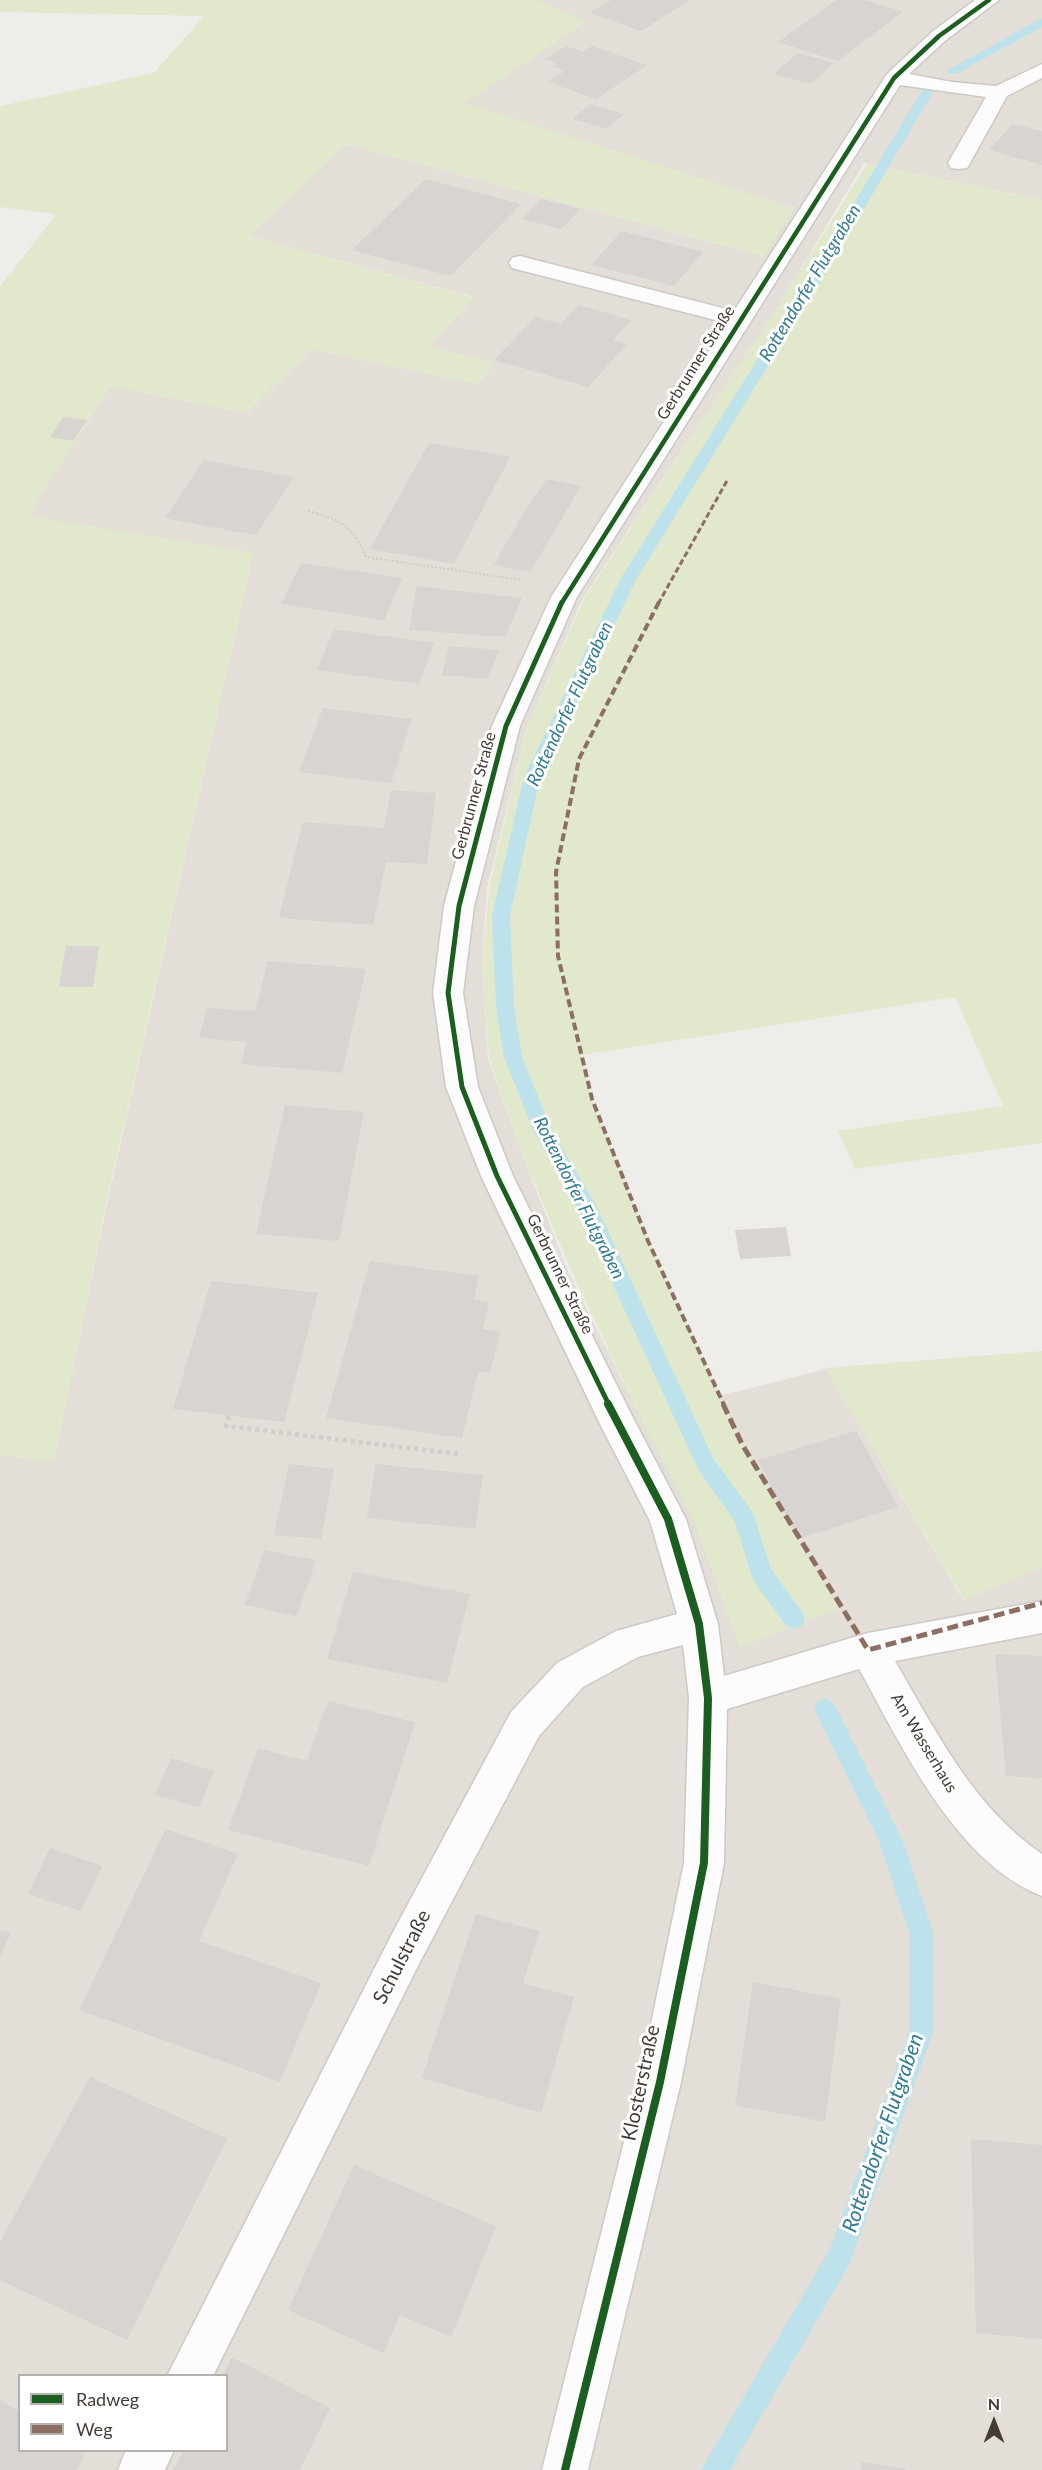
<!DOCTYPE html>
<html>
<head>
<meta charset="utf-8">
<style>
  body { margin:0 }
  #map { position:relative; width:1042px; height:2470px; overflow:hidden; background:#efedea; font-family:Lato,sans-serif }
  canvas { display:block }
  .legend { position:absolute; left:18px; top:2374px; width:210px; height:78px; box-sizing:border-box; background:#fff; border:2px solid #b5b1af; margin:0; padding:8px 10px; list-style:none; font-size:18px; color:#453c36 }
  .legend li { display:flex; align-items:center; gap:12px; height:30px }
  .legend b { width:30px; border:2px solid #b5b1af }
  .north { position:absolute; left:964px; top:2392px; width:60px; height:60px; -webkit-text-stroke:4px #fff; paint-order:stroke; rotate:0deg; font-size:16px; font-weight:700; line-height:24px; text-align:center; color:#453c36 }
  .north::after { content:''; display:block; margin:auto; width:21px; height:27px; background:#453c36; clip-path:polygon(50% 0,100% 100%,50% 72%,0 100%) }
</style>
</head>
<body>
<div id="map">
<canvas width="1042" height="2470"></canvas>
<ul class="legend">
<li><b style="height:8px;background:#1b5e20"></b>Radweg</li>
<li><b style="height:8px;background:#8d6e63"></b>Weg</li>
</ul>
<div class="north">N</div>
</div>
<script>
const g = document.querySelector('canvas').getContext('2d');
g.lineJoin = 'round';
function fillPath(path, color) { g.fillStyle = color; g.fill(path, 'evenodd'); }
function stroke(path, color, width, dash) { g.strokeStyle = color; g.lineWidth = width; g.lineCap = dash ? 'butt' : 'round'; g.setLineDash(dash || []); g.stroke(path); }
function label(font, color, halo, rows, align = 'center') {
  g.font = font + ' Lato,sans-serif'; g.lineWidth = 6; g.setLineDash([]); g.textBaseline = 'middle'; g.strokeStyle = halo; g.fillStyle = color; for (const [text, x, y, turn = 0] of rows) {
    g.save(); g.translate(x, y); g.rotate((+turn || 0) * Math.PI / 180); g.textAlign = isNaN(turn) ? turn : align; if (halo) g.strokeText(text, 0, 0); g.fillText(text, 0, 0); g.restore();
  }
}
fillPath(new Path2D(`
  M535,0H1042V200L864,163L779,305L582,600L526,730L487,888L482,964L488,1058L525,1162L568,1271L640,1416L826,1369L963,1600L1042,1567V2470H0V1454L54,1461L103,1222L253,553L27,517L110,386L246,413L311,349L478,384L494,363L429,346L473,297L249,236L346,144L763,256L793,209L464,103L585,22ZM20,2376H226V2450H20Z`), '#e3ded7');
fillPath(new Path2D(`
  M0,0H536L586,21L465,103L794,208L764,256L346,144L249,236L474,298L429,346L494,363L477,384L311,349L246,413L110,386L28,516L253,553L104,1213L54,1462L0,1455V287L56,214L0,207V106L154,73L204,16L0,12Z
  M867,164L1042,200V1143L855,1169L838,1131L1003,1106L955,997L582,1055L593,1102L651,1246L745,1448L839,1609L740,1647L692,1517L644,1425L571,1270L523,1156L489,1058L482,966L489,887L526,730L584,599L778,306Z
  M1042,1351V1567L964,1600L825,1368Z`), '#e2e8cb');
fillPath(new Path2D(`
  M1042,18V27L956,74H948L946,71Z
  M927,88L933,92L836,256L637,578L540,777L510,916L514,1007L522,1057L552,1131L598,1209L713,1458L753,1513L771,1569L802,1612L805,1619L802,1626L794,1629L786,1626L753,1580L735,1522L698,1469L579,1211L534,1132L504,1057L496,1007L492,916L524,777L621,578L822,256L921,92Z
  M825,1699L833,1702L902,1839L934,1936L933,2033L849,2265L730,2470H701L830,2249L909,2033L910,1936L879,1841L814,1709L817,1702Z`), '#bde2eb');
fillPath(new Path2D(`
  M611,0H690L641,31L590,13Z
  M836,0H864L903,12L838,61L778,42Z
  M566,46L583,52L592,46L647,65L596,99L548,82L565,71L552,66L557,63L545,59Z
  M798,53L834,63L810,84L774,74Z
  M590,104L624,114L607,129L573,119Z
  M1013,124L1042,131V165L989,150Z
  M426,179L521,204L450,276L352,250Z
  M542,199L580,209L561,229L522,219Z
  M622,231L703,252L674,286L591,265Z
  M579,305L631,320L613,340L627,344L588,387L494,360L536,317L561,324Z
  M63,417L87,420L73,441L50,437Z
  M429,443L510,457L454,564L370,549Z
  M204,460L294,477L256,535L165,518Z
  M547,479L581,486L530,572L494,565L522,515Z
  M301,563L402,578L384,620L281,604Z
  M417,586L522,598L505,637L409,630Z
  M334,629L434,643L419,684L317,670Z
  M449,646L499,650L487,679L442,675Z
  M323,708L412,719L391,783L299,772Z
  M391,790L436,793L427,864L386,862L373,925L279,918L303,822L384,828Z
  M66,946H99L93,987H59Z
  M268,961L366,969L342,1073L241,1064L247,1042L199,1038L207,1008L255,1011Z
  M285,1105L364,1112L339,1241L256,1234Z
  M786,1227L791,1256L740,1259L735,1230Z
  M370,1261L479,1276L474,1299L489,1302L483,1329L500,1332L490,1373L478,1372L462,1438L326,1418Z
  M211,1281L318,1293L284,1422L173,1409Z
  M856,1431L898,1507L798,1539L758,1460Z
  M289,1464L334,1469L321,1539L274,1535Z
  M376,1464L483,1475L475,1529L367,1518Z
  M264,1550L316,1560L297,1616L245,1605Z
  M353,1572L470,1594L447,1683L327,1659Z
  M995,1654L1042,1656V1778L1006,1776Z
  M328,1701L415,1722L369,1866L228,1830L258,1748L307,1761Z
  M171,1758L214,1771L199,1807L155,1795Z
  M166,1829L238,1854L199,1941L321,1983L280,2082L79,2010Z
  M50,1848L102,1866L81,1911L28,1894Z
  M476,1914L539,1931L523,1983L574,1997L541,2113L422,2078Z
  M0,1930L11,1933L0,1956Z
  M753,1982L841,1999L825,2122L735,2105Z
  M90,2077L227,2139L127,2340L0,2280V2242Z
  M971,2139L1042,2145V2339L976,2333Z
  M354,2165L496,2226L451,2337L400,2315L383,2353L288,2310Z
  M232,2357L330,2408L300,2470H174L184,2450H226V2376H223Z
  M0,2400L20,2412V2450H80L85,2454L76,2470H0Z
  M861,2462L906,2469V2470H861Z`), '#d7d4d1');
const minor = new Path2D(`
  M975,0H999L946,40L909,74L952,82L996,86L1042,64V78L1007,96L970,163L967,168L959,169L951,168L948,163L986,97L900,85L577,597L520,726L474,906L463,993L478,1087L513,1176L633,1418L686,1519L718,1624L724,1676L868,1633L1042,1601V1633L895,1661C935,1730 974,1808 1042,1854V1896C955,1862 902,1746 859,1669L727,1709L724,1863L681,2082L588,2470H542L639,2082L684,1863L689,1698L683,1645L638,1657L583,1687L539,1736L420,1962L213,2376H167L392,1934L511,1712L557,1663L616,1631L677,1614L650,1521L601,1426L481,1176L446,1087L433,993L444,906L492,726L551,597L727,323L512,268L509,263L512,258L520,256L734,311L887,74L932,32Z
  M126,2450H174L165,2470H118Z`);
stroke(minor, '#ccc9c6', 3);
stroke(new Path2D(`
  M308,511C340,519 353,526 366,557L522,580`), '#d0cdcb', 2, [2, 2]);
stroke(new Path2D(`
  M229,1416L226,1426L460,1454`), '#d0cdcb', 4.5, [4, 4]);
fillPath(minor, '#fdfcfc');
stroke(new Path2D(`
  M658,604L728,479`), '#8d6e63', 3, [6, 3]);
stroke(new Path2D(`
  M659,602L579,759L556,872L558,956L592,1099L648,1241L724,1405`), '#8d6e63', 4, [8, 4]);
stroke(new Path2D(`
  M723,1404L743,1446L868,1650L1042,1603`), '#8d6e63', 5, [11, 5]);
stroke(new Path2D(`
  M561,604L894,78L939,36L989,0`), '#1b5e20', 4.5);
stroke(new Path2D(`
  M562,602L506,726L459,906L448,993L462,1087L497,1176L609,1405`), '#1b5e20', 5);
stroke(new Path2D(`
  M565,2470L660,2082L704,1863L708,1698L699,1624L668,1519L608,1404`), '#1b5e20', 8);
label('16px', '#453c36', '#fff', [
  ["Gerbrunner Straße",696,363,-58],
  ["Gerbrunner Straße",474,796,-75],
  ["Gerbrunner Straße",560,1274,64],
  ["Am Wasserhaus",924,1743,59]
]);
label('italic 18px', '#307c93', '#fff', [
  ["Rottendorfer Flutgraben",810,283,-59],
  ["Rottendorfer Flutgraben",570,704,-65],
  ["Rottendorfer Flutgraben",579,1198,63]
]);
label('20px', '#453c36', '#fff', [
  ["Schulstraße",402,1957,-63],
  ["Klosterstraße",641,2083,-78]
]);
label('italic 21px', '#307c93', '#fff', [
  ["Rottendorfer Flutgraben",883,2133,-71]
]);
</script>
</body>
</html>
